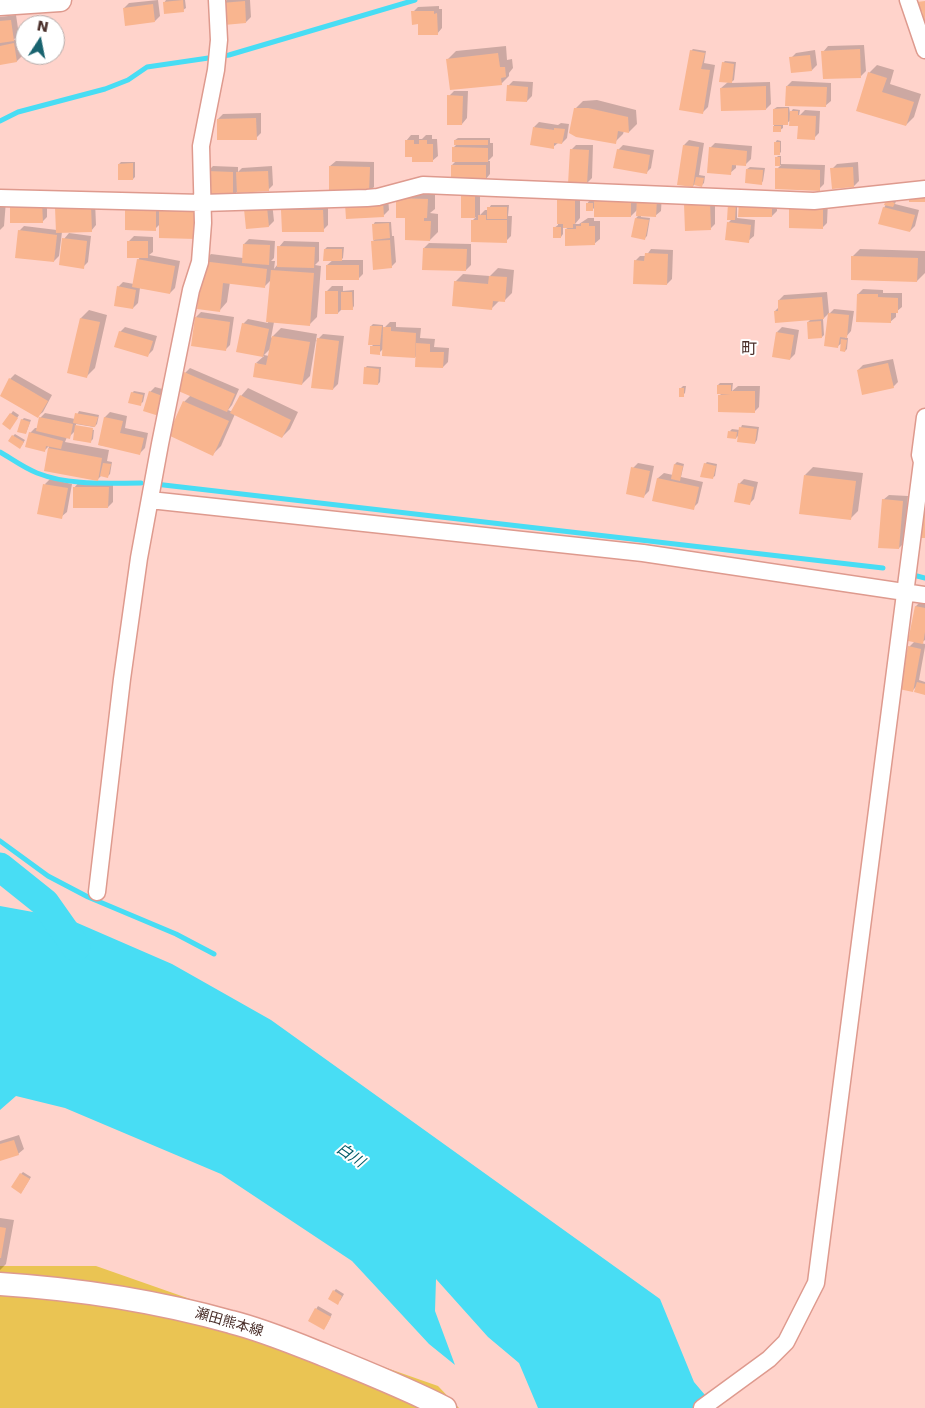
<!DOCTYPE html>
<html>
<head>
<meta charset="utf-8">
<style>
  body { margin:0 }
  #map { position:relative; width:925px; height:1408px; overflow:hidden; background:#ffd3cb; font-family:"DejaVu Sans",sans-serif }
  canvas { display:block }
  .north { position:absolute; left:15px; top:15px; width:50px; height:50px; box-sizing:border-box; background:#fff; border:1px solid #b7acaa; border-radius:50%; rotate:11deg; font-size:14px; font-weight:700; line-height:20px; text-align:center; color:#4a2f2a }
  .north::after { content:''; display:block; margin:auto; width:18px; height:22px; background:#18636f; clip-path:polygon(50% 0,100% 100%,50% 72%,0 100%) }
</style>
</head>
<body>
<div id="map">
<canvas width="925" height="1408"></canvas>
<div class="north">N</div>
</div>
<script>
const g = document.querySelector('canvas').getContext('2d');
g.lineJoin = 'round';
function fillPath(path, color) { g.fillStyle = color; g.fill(path, 'evenodd'); }
function stroke(path, color, width, dash) { g.strokeStyle = color; g.lineWidth = width; g.lineCap = dash ? 'butt' : 'round'; g.setLineDash(dash || []); g.stroke(path); }
function label(font, color, halo, rows, align = 'center') {
  g.font = font + ' "DejaVu Sans","Noto Sans JP",sans-serif'; g.lineWidth = 4; g.setLineDash([]); g.textBaseline = 'middle'; g.strokeStyle = halo; g.fillStyle = color; for (const [text, x, y, turn = 0] of rows) {
    g.save(); g.translate(x, y); g.rotate((+turn || 0) * Math.PI / 180); g.textAlign = isNaN(turn) ? turn : align; if (halo) g.strokeText(text, 0, 0); g.fillText(text, 0, 0); g.restore();
  }
}
fillPath(new Path2D(`
  M0,1266H96L438,1386L459,1408H0Z`), '#eac453');
fillPath(new Path2D(`
  M0,906L66,918L172,964L271,1020L660,1299L694,1382L716,1408H538L519,1363L488,1337L436,1279L435,1311L455,1365L429,1344L352,1261L221,1174L65,1108L16,1096L0,1110Z`), '#48ddf4');
fillPath(new Path2D(`
  M158,0L160,16L155,21L124,8L129,3Z
  M166,0H185L186,8L183,10L164,3Z
  M227,0H250L251,17L246,22L223,3Z
  M439,6V9H442V28L437,34L419,23L413,12L418,7Z
  M16,15L19,35L13,40L19,39L22,56L17,61L0,64V17Z
  M864,45L866,71L861,76L823,52L828,46Z
  M506,46L507,60L512,59L513,68L509,73V76L501,84L448,59L456,51Z
  M693,49L706,51L704,63L715,65L708,107L703,112L691,51Z
  M815,50L817,65L812,70L791,58L796,53Z
  M725,61L736,62L734,80L730,83L770,82L771,104L766,109L721,88L728,82L723,63Z
  M877,65L894,70L890,84L921,94L914,117L906,125L858,110L869,73Z
  M513,81L533,82L532,96L527,101L508,86Z
  M792,81L831,83V101L825,106L787,86Z
  M454,91H468L467,118L462,124L449,96Z
  M597,100L636,110L637,124L629,132L624,131L623,134L615,142L575,109L583,101Z
  M777,107H789L790,113L793,109L800,110L799,116L805,110L820,111L819,133L814,138L799,123L791,120L787,123L783,124V128L780,130L774,131V109Z
  M261,113V133L256,138L218,119L223,114Z
  M539,122L558,125L561,123L569,124L567,138L562,143H558L553,147L534,127Z
  M411,135H419V139H422L426,135H432V139H437L438,156L432,161L413,156L406,141Z
  M458,138H490V143H493V156L488,161H490V174L485,180L452,165L456,161L453,148L458,143L455,140Z
  M689,140L704,143L699,175L705,176L704,183L702,185L695,184L693,186L684,145Z
  M777,140L781,141V152L779,154L775,143Z
  M715,143L752,146L751,159L746,164H736V168L730,173L710,148Z
  M576,145H593L592,178L587,183L571,150Z
  M623,145L654,150L651,168L646,173L618,150Z
  M778,156H781V164L825,165L824,184L819,189L777,169L781,165H776V158Z
  M336,161L374,162V187L369,192L330,191V166Z
  M121,162H135V177L133,179L119,164Z
  M858,162L859,181L854,186L832,169L837,164Z
  M213,166L238,167V172L242,168L272,166L273,185L268,190L237,192L232,197L208,171Z
  M750,167L765,168L763,181L761,184L747,169Z
  M580,187V218L575,224H579L588,218H594V221H600V239L594,244L566,229L569,227H563V234L561,237L554,228L558,225V192Z
  M480,189V215L485,210H488L491,205H509L508,216H512L511,236L506,241L472,221L476,217H462V194Z
  M405,191H435V209L430,213L438,214V232L430,240L406,217H397Z
  M662,194L661,211L655,216L641,215V217L650,218L647,236L645,238L636,218L639,215L638,209L631,216L595,207L592,210L587,204L589,201Z
  M388,197L389,210L384,215L347,218Z
  M47,198V217L42,222H11Z
  M777,198V211L772,216H740Z
  M889,198L896,201L895,204L919,210L915,226L910,231L884,208Z
  M690,199H715V224L710,229L685,205Z
  M796,200L828,201L827,223L822,228Z
  M0,201H6L4,226L0,230Z
  M95,201L96,225L91,231L62,232L59,256L54,261L19,231L24,226L57,230Z
  M737,201V218L755,220L754,236L748,241L728,223L732,219H729Z
  M161,202L160,224L155,229H126Z
  M272,202L274,221L269,226L247,228Z
  M328,205V225L323,230L283,211L288,206Z
  M375,222H391L392,236H394L396,262L391,267L372,242L376,238L373,225Z
  M69,233L91,236L88,262L83,267L64,239Z
  M134,236L153,237V252L149,255L180,261L175,288L170,293L140,288L138,303L133,308L118,287L123,282L134,284L138,260L140,257L128,242Z
  M249,239L275,241L274,258L271,261H275L274,269L278,264L279,247L284,241L319,242V261L315,265L321,266L317,317L309,325L274,322L271,338L281,328L317,334L310,376L302,384L256,363L264,356L238,351L243,324L248,319L268,323L271,280L264,287L230,282L227,302L220,310L203,262L211,254L243,258L244,244ZM270,349L269,356L264,355Z
  M429,243L471,244V265L466,270L424,248Z
  M327,247H344L343,258L341,260H363V274L358,279L327,265L333,260L325,249Z
  M651,249L673,250L672,279L667,284L635,261L640,256H646Z
  M860,249L925,251V273L917,281L852,257Z
  M498,268L514,270L512,293L504,301L500,300L491,309L455,282L463,274L490,276Z
  M332,286H343V291L354,290V306L352,309H342L338,313L327,291Z
  M863,289L883,290V293H902V307L896,312V317L890,322L858,294Z
  M827,292L829,313L823,319L824,335L822,337L808,322L811,319L775,311L779,307V300L784,295Z
  M834,309L854,311L851,331L845,338H848L847,349L845,351L842,343L838,346L829,314Z
  M89,310L107,315L95,368L87,376L81,318Z
  M201,312L234,317L230,345L225,350L196,317Z
  M390,322H396V327L421,328L420,338L435,339L434,347L449,348L448,362L443,367L417,357L383,355V349L379,353L372,346L374,344L371,326L373,324L383,325V329Z
  M125,327L157,336L153,350L148,355L120,332Z
  M782,327L799,330L795,354L790,359L777,332Z
  M323,334L344,336L338,384L333,389L318,342L316,341Z
  M893,359L898,382L893,387L858,370L863,365Z
  M367,366L381,367L380,382L378,384L365,368Z
  M190,368L239,389L232,405L228,410L233,412L241,396L248,388L298,412L290,429L282,437L235,414L221,446L213,454L184,402L191,395L185,373Z
  M15,374L52,395L43,412L37,417L10,379Z
  M720,383H733L732,391L738,386H760L759,407L754,412L719,396L722,393L718,385Z
  M683,386H686L685,393L683,395L681,388Z
  M155,387L170,391L159,414L150,392Z
  M134,391L145,393L143,402L140,404L132,393Z
  M13,411L19,415L12,426L4,424Z
  M79,411L99,415L97,424L94,427L76,424V427L94,430L93,439L91,441L75,431L69,437H67L65,442L109,450L107,461L112,462L110,474L108,476L102,475L98,479L45,470L49,446L44,451L30,433L35,428H38L40,418L45,413L75,419Z
  M110,412L127,416L125,428L148,433L145,448L140,453L99,445L105,417Z
  M24,418L31,420L26,433L22,420Z
  M742,425L759,427L757,440L755,443L739,435L736,438L730,431L732,429L740,430Z
  M15,434L25,440L22,445L13,436Z
  M677,462L684,464L681,477L703,482L698,503L693,508L654,500L658,478L664,473L673,475L675,464Z
  M707,462L717,464L715,476L712,478L705,464Z
  M638,463L654,466L649,491L644,496L633,468Z
  M813,467L863,473L858,511L850,519L805,475Z
  M50,479L72,484L67,512L61,517L45,484Z
  M744,479L758,482L754,499L749,504L739,484Z
  M79,482L113,483V502L108,507L74,488Z
  M889,495L908,496L904,543L899,548L883,500Z
  M921,601L925,602V640L921,643L925,644V647L919,680L925,682V694L917,686L912,691L909,647L915,641L916,606Z
  M19,1135L24,1149L18,1154L0,1159V1141Z
  M23,1172L31,1177L23,1190L21,1174Z
  M0,1218L14,1220L6,1264L0,1270Z
  M336,1289L344,1294L340,1301L334,1291Z
  M318,1306L332,1314L326,1326L309,1321Z`), '#0003');
stroke(new Path2D(`
  M0,121L18,112L105,89L128,80L147,67L229,55L415,0
  M0,452C12,459 24,468 37,473C70,486 107,483 141,483
  M155,484L883,568
  M917,576L925,578
  M0,841L48,876L88,897L176,934L214,954`), '#48ddf4', 5);
stroke(new Path2D(`
  M0,867L45,903L76,947`), '#48ddf4', 29);
fillPath(new Path2D(`
  M183,0L184,12L164,14L163,2Z
  M245,1L246,23L224,25L222,3Z
  M925,1V22H924L922,11H919L917,2Z
  M153,4L155,22L125,26L123,8Z
  M411,11H434V14L437,13L438,35H418V24L412,25Z
  M11,20L14,41L0,43V21Z
  M14,43L17,62L0,65V46Z
  M860,49L861,78L823,79L821,51Z
  M690,50L705,53L701,69L710,70L703,114L679,110Z
  M498,53L500,67H505L506,77L501,78L502,85L450,90L446,59Z
  M810,55L812,71L791,73L789,57Z
  M722,62L734,64L732,83L719,82Z
  M868,72L887,78L882,92L914,102L906,126L856,111Z
  M507,85L528,87L527,102L506,101Z
  M766,86V110L721,111L720,88Z
  M786,86L827,87L826,107L785,106Z
  M447,95L463,96L462,125H447Z
  M574,108H588L628,117L629,133L618,131L616,144L576,137L569,133Z
  M788,108V125H773V109Z
  M790,111H798V115L816,116L815,140L797,139L798,126H789Z
  M256,118L257,140H217V119Z
  M773,126H781V132H773Z
  M533,127L554,130V128L565,129L562,144L554,143V149L530,145Z
  M405,140H414V144H419V140H427V144H433V162H412V157H405Z
  M454,140H488V145H454Z
  M774,142H780V155H774Z
  M683,145L699,147L693,187L677,185Z
  M452,147L488,148V162H452Z
  M709,147L747,151L746,166L732,165L731,175L707,173Z
  M570,149L589,150L587,184H568Z
  M617,149L650,155L647,174L613,168Z
  M775,157H780V166H775Z
  M133,163V180H118V164Z
  M451,165H486V181L451,180Z
  M329,166L370,167L369,193L329,192Z
  M853,167L854,187L832,189L830,168Z
  M775,168L820,170V191L775,189Z
  M746,169L763,170L762,185L745,183Z
  M207,171L233,172V198L206,197Z
  M268,171L269,191L237,193L236,172Z
  M696,177L704,178L702,187L694,185Z
  M557,192H575V224H573V228H563V224H557Z
  M909,193L925,194V202H909Z
  M461,194H475V218H461Z
  M594,197L631,198V217H594Z
  M396,198L428,199L427,218H424V221H431L430,241L405,240V218H396Z
  M637,198L657,199L656,217L636,216Z
  M886,200L895,203L893,207L884,205Z
  M383,201L384,217L346,219L345,204Z
  M42,202L43,223H10V203Z
  M739,202H772V217H738Z
  M586,203H593V211H586Z
  M710,203L711,230L685,231L684,204Z
  M728,203H736L735,220H727Z
  M159,205L196,206V239L159,238Z
  M789,205L823,206V229L789,228Z
  M91,206L92,232L56,233L55,207Z
  M125,206H156V231L125,230Z
  M267,207L269,227L246,229L244,209Z
  M487,207H507V219H487Z
  M883,207L915,215L910,232L878,224Z
  M281,210H323L324,232H282Z
  M478,215H486V220H507V243L471,242V220H478Z
  M635,218L649,220L645,240L631,237Z
  M727,222L751,225L749,243L725,240Z
  M389,223L390,238L373,240L372,224Z
  M581,223H589V226H595V245L565,246V229H576V226H581Z
  M553,227H561V238H553Z
  M18,230L57,235L54,262L15,258Z
  M62,238L87,241L84,269L59,265Z
  M390,240L392,268L373,270L371,241Z
  M127,241H148V258H127Z
  M243,244L270,245L269,265L242,263Z
  M277,246L315,247L314,268L277,267Z
  M423,248L467,249L466,271L422,270Z
  M324,249H342V261H323Z
  M645,253L668,254L667,285L633,284L634,260L644,261Z
  M851,256L918,258L917,282L851,280Z
  M137,259L175,266L170,294L132,287Z
  M202,261L267,269L265,288L223,283L220,312L197,309Z
  M326,265H359V280H326Z
  M271,270L314,273L310,326L266,322Z
  M489,276L507,277L505,302L493,301L492,310L452,306L454,281L488,284Z
  M117,286L136,290L133,309L114,306Z
  M325,291H338V314H325Z
  M341,292H352L353,310H341Z
  M857,294H878V297L898,298V313H891V323L856,322Z
  M822,297L824,319L775,323L774,311H778V300Z
  M828,313L849,315L847,338L840,337L838,348L824,346Z
  M195,317L230,322L226,351L191,346Z
  M80,318L100,322L87,378L67,373Z
  M821,321L822,338L808,339L807,322Z
  M242,323L269,329L263,357L236,352Z
  M370,326H382L380,345H368Z
  M383,327H391V331L416,333L415,358L382,356Z
  M119,331L153,341L148,357L114,347Z
  M776,332L794,335L790,360L772,357Z
  M272,336L310,342L302,385L253,377L255,363L266,365Z
  M317,338L339,341L333,390L311,388Z
  M841,339L847,340L845,352L840,351Z
  M416,343L430,344V352H444L443,368L415,367Z
  M370,346H380V355L370,354Z
  M888,363L894,388L862,395L857,370Z
  M364,367L379,369L378,385L363,384Z
  M184,372L235,394L227,412L176,390Z
  M9,378L48,401L38,418L0,396Z
  M717,385H731V391H755V413L718,412V395L731,394H717Z
  M679,388H684V397H679Z
  M149,391L165,397L159,416L143,411Z
  M131,392L143,395L141,406L128,403Z
  M240,395L291,420L282,438L230,413Z
  M183,401L229,421L213,456L168,435Z
  M10,413L18,418L10,430L2,424Z
  M75,413L98,417L95,427L73,423Z
  M39,417L73,424L70,439L36,431Z
  M104,417L123,421L120,433L144,438L140,455L98,445Z
  M21,419L30,422L26,434L17,432Z
  M75,425L93,428L91,443L73,440Z
  M739,427L757,429L755,444L737,442Z
  M728,431L737,432L736,439L727,438Z
  M29,432L63,441L61,449L46,446L45,452L25,447Z
  M12,435L24,442L20,449L8,441Z
  M48,448L102,458L98,481L44,471Z
  M103,463L111,464L108,478L100,476Z
  M704,463L716,466L713,479L700,477Z
  M674,464L683,466L680,481L671,479Z
  M631,467L650,471L644,498L626,494Z
  M804,475L856,481L851,520L799,514Z
  M657,478L699,487L694,510L652,501Z
  M738,483L754,487L750,505L734,502Z
  M43,484L68,488L62,519L37,514Z
  M73,487H109L108,508H73Z
  M882,499L903,501L899,549L878,548Z
  M920,506H925V538H921Z
  M915,606L925,608V632L923,644L908,641Z
  M908,646L921,649L913,692L899,689Z
  M917,682L925,684V695L914,692Z
  M14,1140L19,1155L0,1161V1144Z
  M20,1173L30,1179L21,1194L11,1187Z
  M0,1227L6,1228L1,1258H0Z
  M333,1290L342,1296L338,1305L328,1299Z
  M315,1308L331,1317L324,1330L308,1321Z`), '#f9b58f');
const street = new Path2D(`
  M908,0L925,50
  M0,198L202,203L367,198L378,197L423,185L814,201L925,189
  M150,500L643,553L925,595
  M97,892L122,679L139,558L160,444L191,290L200,262L203,223L201,146L216,70L219,40L217,0
  M702,1408L769,1359L786,1342L816,1283L922,462L920,455L925,417`);
const secondary = new Path2D(`
  M0,4L60,0
  M0,1284C77,1289 156,1301 231,1322C263,1330 294,1343 324,1355C365,1372 406,1388 445,1408`);
stroke(street, '#de9a8e', 19);
stroke(secondary, '#de9a8e', 25);
stroke(street, '#fff', 16);
stroke(secondary, '#fff', 22);
label('14px', '#4a2f2a', '#fff', [
  ["瀬田熊本線",229,1323,16]
]);
label('italic 15px', '#005b67', '#fff', [
  ["白川",350,1156,34]
]);
label('16px', '#4a2f2a', '#fff', [
  ["町",749,350]
]);
</script>
</body>
</html>
